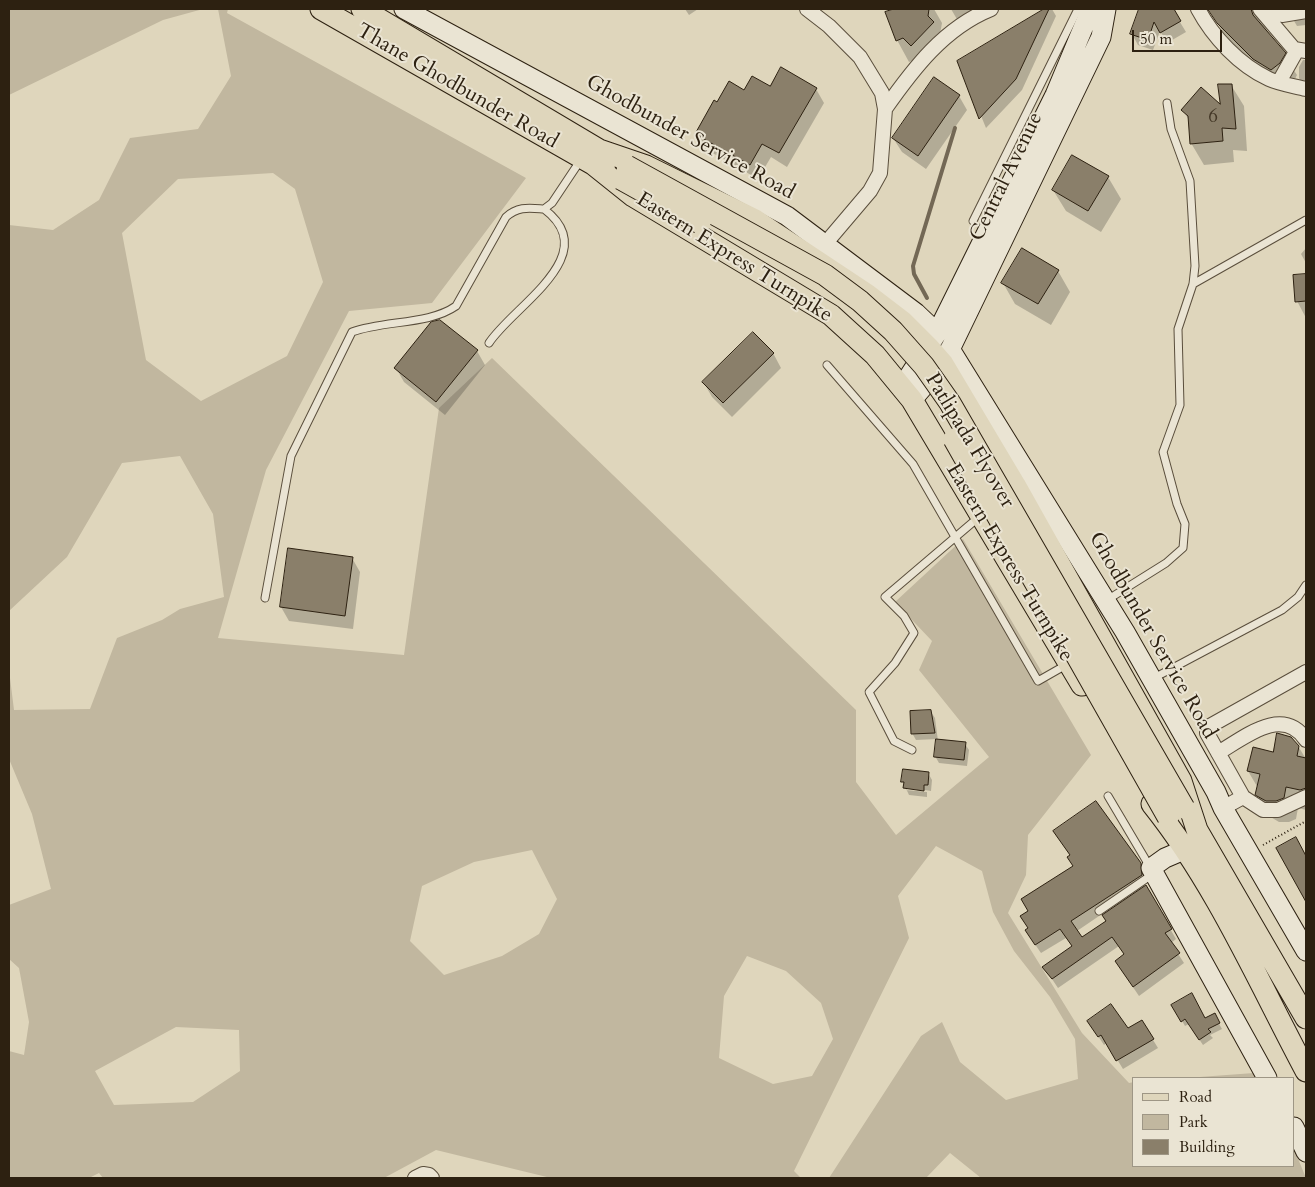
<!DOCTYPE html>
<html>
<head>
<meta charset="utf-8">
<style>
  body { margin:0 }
  #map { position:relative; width:1315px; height:1187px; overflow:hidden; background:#dfd6bc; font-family:Cardo,serif }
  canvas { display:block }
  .frame { position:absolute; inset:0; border:10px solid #2d2111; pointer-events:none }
  .legend { position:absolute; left:1132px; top:1077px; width:162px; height:90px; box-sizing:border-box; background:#eae4d3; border:1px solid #9e9685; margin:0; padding:6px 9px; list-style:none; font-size:15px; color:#2d2111 }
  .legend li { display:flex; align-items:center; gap:10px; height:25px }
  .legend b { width:25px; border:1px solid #9e9685 }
  .scale { position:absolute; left:1132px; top:30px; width:90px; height:22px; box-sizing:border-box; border:2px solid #2d2111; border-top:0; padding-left:6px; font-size:15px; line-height:18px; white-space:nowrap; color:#2d2111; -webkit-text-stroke:4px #eae4d3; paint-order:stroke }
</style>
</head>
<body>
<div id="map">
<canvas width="1315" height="1187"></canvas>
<div class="frame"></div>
<ul class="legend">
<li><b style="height:6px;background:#dfd6bc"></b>Road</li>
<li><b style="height:14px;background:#c1b79f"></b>Park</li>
<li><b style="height:14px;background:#8a7f6a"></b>Building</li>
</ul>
<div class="scale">50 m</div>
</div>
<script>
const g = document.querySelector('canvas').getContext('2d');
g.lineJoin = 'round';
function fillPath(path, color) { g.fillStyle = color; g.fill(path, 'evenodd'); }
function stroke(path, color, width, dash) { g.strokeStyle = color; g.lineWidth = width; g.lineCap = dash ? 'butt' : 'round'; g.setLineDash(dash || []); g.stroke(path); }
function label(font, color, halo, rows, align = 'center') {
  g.font = font + ' Cardo,serif'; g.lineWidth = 4; g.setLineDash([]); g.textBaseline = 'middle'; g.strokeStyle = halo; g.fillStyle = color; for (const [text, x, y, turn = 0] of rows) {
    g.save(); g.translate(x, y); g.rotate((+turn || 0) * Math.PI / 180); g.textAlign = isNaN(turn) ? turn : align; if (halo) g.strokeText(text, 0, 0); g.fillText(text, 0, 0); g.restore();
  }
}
fillPath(new Path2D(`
  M9,9H203L163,20L9,95Z
  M218,9H228L227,13L526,178L432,303L349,311L266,470L218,638L404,655L439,408L492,358L856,710V782L896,835L989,757L919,670L932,641L895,602L963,539L1091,755L1028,835L1026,875L1008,913L1082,1033L1129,1083L1134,1082V1166H1294V1149L1306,1178H981L950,1153L926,1178H829L921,1036L942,1022L960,1062L1006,1100L1078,1079L1075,1039L1050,997L1014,951L993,912L982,871L936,846L898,896L909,938L794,1171L801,1178H551L436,1150L384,1178H103L99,1173L89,1178H9V1051L24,1055L29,1022L19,968L9,959V905L51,889L32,814L9,759V670L14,710L90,709L117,638L162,620L180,609L224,597L213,514L180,456L122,463L67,557L9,611V225L53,230L99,200L130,138L198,129L231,76ZM273,173L295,189L323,282L287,356L201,401L146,360L122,233L178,179ZM532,850L557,899L539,934L502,956L444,975L410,941L422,886L474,862ZM747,956L786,971L821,1003L833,1039L812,1076L773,1084L719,1058L724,996ZM176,1027L239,1030L240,1071L193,1102L114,1105L95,1071Z
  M1254,1073L1257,1078H1186Z`), '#c1b79f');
fillPath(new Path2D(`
  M685,9H698L689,15Z
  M894,9H934L942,23L940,34L917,59L909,62L897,40Z
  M951,9H981L958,21Z
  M1047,9H1052L1056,16L1022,90L986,128L959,62Z
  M1141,9H1168L1167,12L1172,9L1186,32L1167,43L1160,31L1153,50L1138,45L1132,34Z
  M1209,9H1253L1297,75L1292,85L1284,91L1266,81L1231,45Z
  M1287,9H1306V25L1297,26Z
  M1303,60H1306V90L1299,78V67Z
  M1231,85L1244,106L1247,151L1233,150L1234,162L1204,165L1191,143L1190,122L1183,110L1221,107Z
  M770,88L816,89L824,103L787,167L771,157L758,179L704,148L696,134L717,104L744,91Z
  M959,96L967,110L926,169L902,152L893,138Z
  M1073,156L1108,177L1121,199L1101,232L1066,211L1053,190Z
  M1306,248V263L1301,254Z
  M1058,271L1070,292L1051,325L1015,304L1003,283Z
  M1306,275V318L1297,301L1295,276Z
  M477,351L485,365L445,415L404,382L396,368Z
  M773,353L781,368L732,417L712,397L704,383Z
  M352,558L360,572L353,629L289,621L281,607Z
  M931,712L935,718L938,741L965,744L969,750L967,766L939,763L935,756L937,739L916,740L912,733Z
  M1298,746L1306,759V810L1298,808L1296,819L1289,822H1279L1269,816L1257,794L1258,788L1248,771L1274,753Z
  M928,773L932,780L931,791L906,787V790L927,792V797L909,795L903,782Z
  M1054,831L1140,864L1146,874L1145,886L1176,939L1171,943L1184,963L1139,996L1122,971L1125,955L1119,946L1058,988L1044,967L1073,947L1066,938L1041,953L1032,940L1029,929V912L1074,867L1071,856ZM1102,914L1106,921L1082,939L1077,931Z
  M1173,1005L1205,1020L1214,1015L1222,1029L1210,1035L1213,1038L1203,1045L1189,1024L1185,1026Z
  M1142,1022L1158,1048L1123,1069L1107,1043L1104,1045L1094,1030H1128Z`), '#0003');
stroke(new Path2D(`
  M927,298L914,274L913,266L955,128`), '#736855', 4);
const building = new Path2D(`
  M894,9H929L928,16L934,22L911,46L903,38L896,41L885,12Z
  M1044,9H1049L1016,79L979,119L957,61Z
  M1139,9H1174L1181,21L1160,33L1154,22L1148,40L1130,34Z
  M1208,9H1251L1253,15L1286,53L1280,63L1271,70L1253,59L1217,23Z
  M781,67L817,88L779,153L762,144L750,165L695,134L714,100L717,102L729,81L744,90L752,76L770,86Z
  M934,77L960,95L918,156L892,138Z
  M1218,84H1232L1236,129L1222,128L1223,141L1190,144L1188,116L1181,110L1201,87L1220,104Z
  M1072,155L1109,176L1088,211L1052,190Z
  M1022,248L1059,270L1038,304L1001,283Z
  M1306,274V301L1295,302L1293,275Z
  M440,320L478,350L436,402L394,368L431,322Z
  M753,332L774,353L723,403L702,382Z
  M288,548L353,557L345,616L280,607Z
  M931,710L935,733L911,734L910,711Z
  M1277,733L1291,737L1299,746L1297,756L1306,758V788L1300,790L1286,787L1284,798L1276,801H1266L1255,795L1260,774L1247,771L1253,747L1273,752Z
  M936,739L966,742L964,760L934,757Z
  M903,769L929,772L928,785H924V791L903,788L904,782H901Z
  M1096,801L1141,863L1142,875L1071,921L1082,937L1106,921L1102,915L1146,885L1172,929L1165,933L1180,953L1133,987L1115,961L1124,954L1112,937L1052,979L1042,967L1072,946L1060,929L1035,945L1025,930L1028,928L1020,916L1028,911L1021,899L1073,866L1067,857L1070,855L1053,831Z
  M1296,837L1306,856V902L1276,848Z
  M1192,993L1205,1018L1215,1013L1220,1023L1208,1029L1211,1032L1199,1040L1185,1019L1181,1022L1171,1005Z
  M1111,1004L1128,1028L1142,1020L1154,1039L1116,1061L1101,1035L1098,1037L1087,1021Z`);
fillPath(building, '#8a7f6a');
stroke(building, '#2d2111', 1);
const lane = new Path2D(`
  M973,221L1078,9
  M1193,284L1306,220
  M489,343C513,306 605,255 544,209
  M827,365L913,464L1038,681L1066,665
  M265,598L291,456L352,332C384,320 429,325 456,306L506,217C518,206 529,208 544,209L552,203L580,161
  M1107,600L1166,563L1183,548L1185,524L1177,504L1163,452L1180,405L1178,329L1193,284L1195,266L1190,181L1171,129L1167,103
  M1152,679L1282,610L1298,597L1306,585
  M912,750L894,741L869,692L895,663L914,633L904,616L885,597L979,517
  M1108,796L1150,867
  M1099,911L1153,874`);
const street = new Path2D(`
  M807,9L829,26L860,57L882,93L885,109L880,173L870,191L825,244
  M1198,9C1213,37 1239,65 1269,79C1280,84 1294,86 1306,89
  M1260,9L1294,49L1306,51
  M1274,9L1282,15L1306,11
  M1279,82L1297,50
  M885,109C913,69 944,28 991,9
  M1218,753C1245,737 1283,705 1306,740
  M1243,797L1263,810H1278L1306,797
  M1223,808L1243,797L1207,733L1208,727L1306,672
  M415,1178L423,1174L429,1175L432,1178`);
const secondary = new Path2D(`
  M404,9L787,216L916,313L937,333
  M950,349L1125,632L1216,792L1223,808L1306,951
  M902,387L937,333L1055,95L1091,9
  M912,400L943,364L1101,37L1106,9
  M1186,849L1165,858L1151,868L1267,1078
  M1294,1127L1306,1152`);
const primary = new Path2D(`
  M321,9L605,171
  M362,9L611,157
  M599,150L646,166L755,220L868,295L902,321L929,348L943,364L1015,485L1181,781L1197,830L1306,1018
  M593,164L633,196L831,315L875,355L912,400L1082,685
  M1152,804C1216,884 1258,981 1306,1071`);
stroke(lane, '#5a4e3c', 9);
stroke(street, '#5a4e3c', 16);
stroke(secondary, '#2d2111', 21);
stroke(primary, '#2d2111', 23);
stroke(new Path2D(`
  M1263,845L1306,821`), '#2d2111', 2, [1, 2.5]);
stroke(lane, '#eae4d3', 7);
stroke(street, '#eae4d3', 14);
stroke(secondary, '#eae4d3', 19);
stroke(primary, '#dfd6bc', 21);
const primaryBridge = new Path2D(`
  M627,166L825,275L860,301L893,331L924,366L950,403L1184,808
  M621,179L700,223
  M954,439L1168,817`);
stroke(primaryBridge, '#2d2111', 23, []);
stroke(primaryBridge, '#dfd6bc', 21);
label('19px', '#443827', null, [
  ["6",1213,118]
]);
label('21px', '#2d2111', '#eae4d3', [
  ["Thane Ghodbunder Road",457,87,30],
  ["Ghodbunder Service Road",690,138,29],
  ["Central Avenue",1007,177,-64],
  ["Eastern Express Turnpike",734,258,32],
  ["Patlipada Flyover",969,441,59],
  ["Eastern Express Turnpike",1009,563,59],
  ["Ghodbunder Service Road",1152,636,60]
]);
</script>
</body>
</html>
